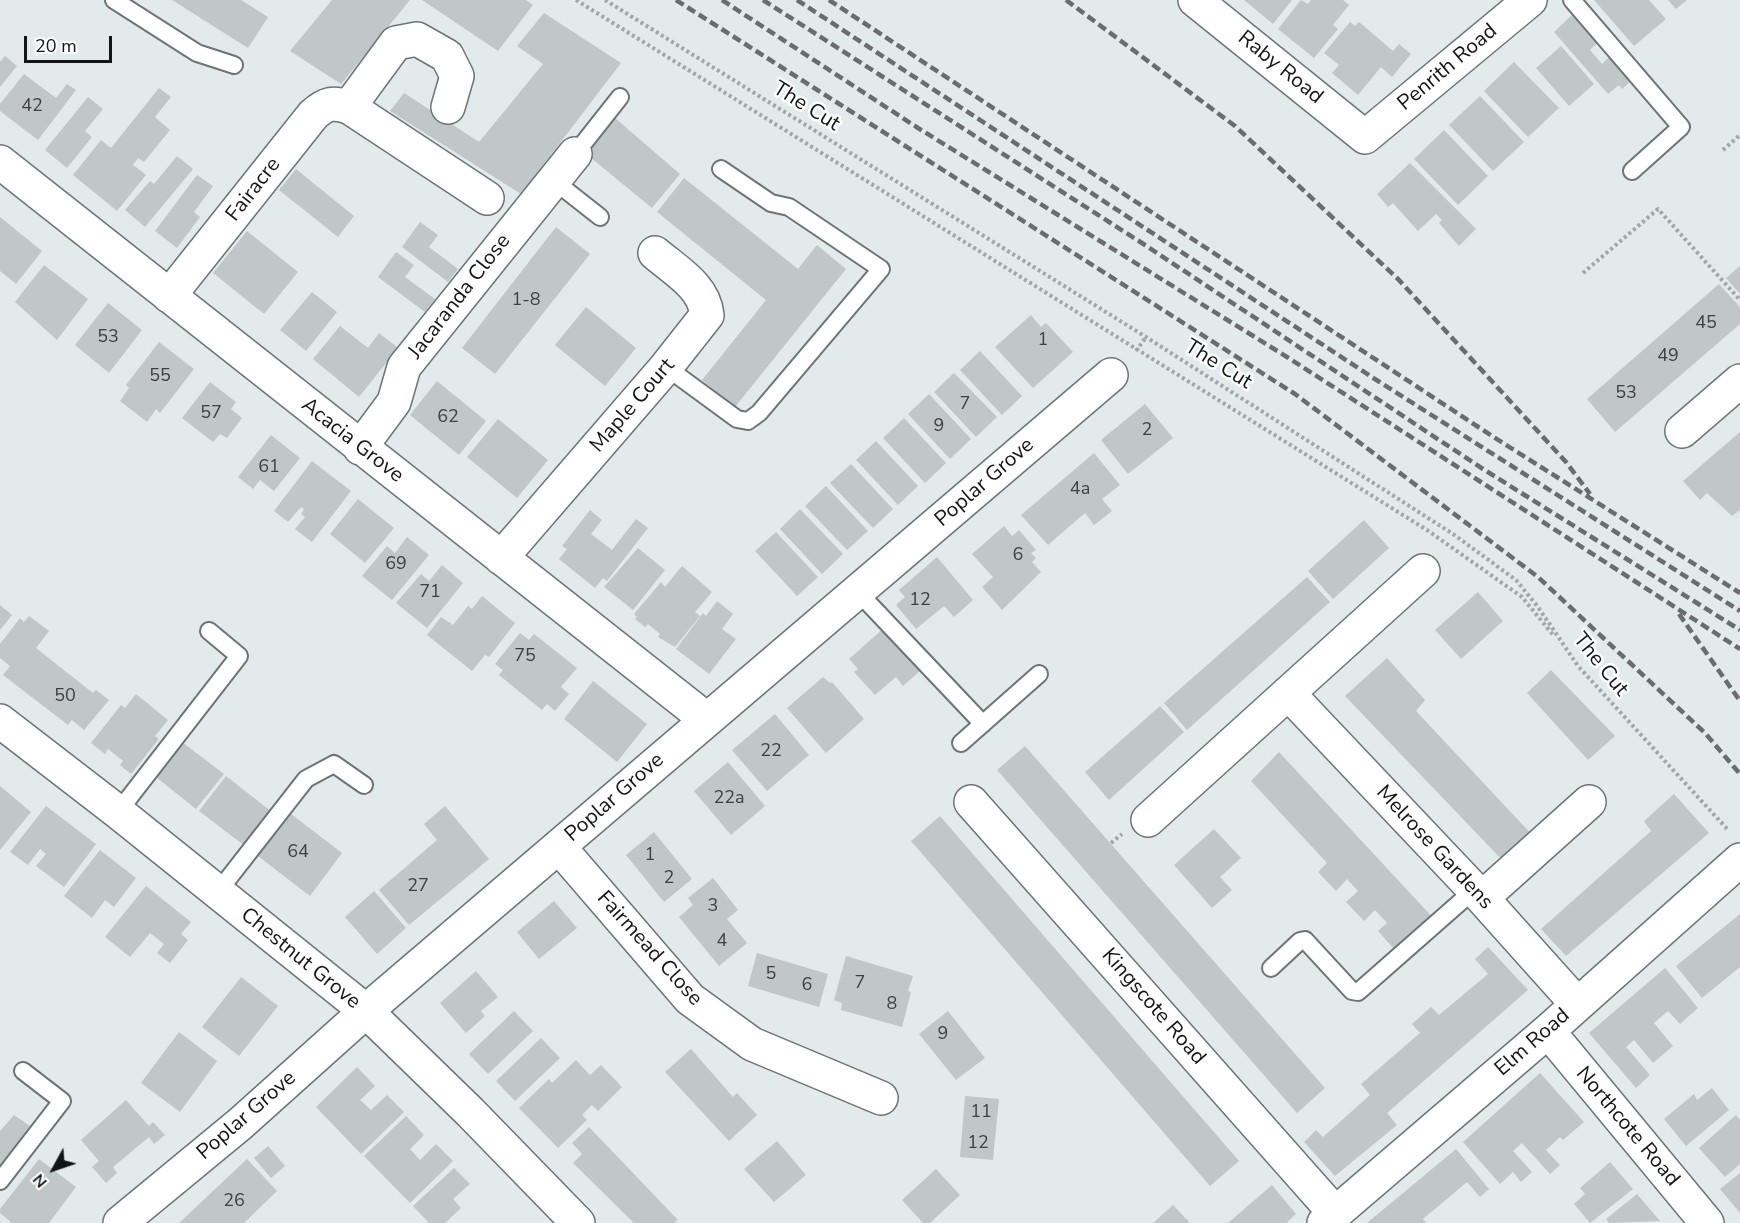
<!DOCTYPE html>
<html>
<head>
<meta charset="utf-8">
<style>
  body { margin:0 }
  #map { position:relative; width:1740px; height:1223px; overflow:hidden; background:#e3eaeb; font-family:"Nunito Sans",sans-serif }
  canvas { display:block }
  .north { position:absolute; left:24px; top:1139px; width:60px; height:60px; -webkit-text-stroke:4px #fff; paint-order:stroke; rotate:230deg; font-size:16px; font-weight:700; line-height:24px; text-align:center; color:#121415 }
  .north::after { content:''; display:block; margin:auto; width:21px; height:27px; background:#121415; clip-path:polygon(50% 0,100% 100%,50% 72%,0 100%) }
  .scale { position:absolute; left:24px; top:36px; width:88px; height:27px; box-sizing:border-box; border:3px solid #121415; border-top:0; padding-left:8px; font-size:18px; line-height:21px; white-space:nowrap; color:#121415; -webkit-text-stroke:4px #fff; paint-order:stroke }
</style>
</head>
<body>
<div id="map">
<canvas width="1740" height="1223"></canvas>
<div class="north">N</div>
<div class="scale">20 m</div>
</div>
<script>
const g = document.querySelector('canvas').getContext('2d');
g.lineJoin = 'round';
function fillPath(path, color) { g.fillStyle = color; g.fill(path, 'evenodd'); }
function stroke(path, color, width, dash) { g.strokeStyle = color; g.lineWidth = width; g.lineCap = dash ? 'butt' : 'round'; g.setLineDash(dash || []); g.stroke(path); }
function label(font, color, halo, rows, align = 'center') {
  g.font = font + ' "Nunito Sans",sans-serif'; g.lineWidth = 5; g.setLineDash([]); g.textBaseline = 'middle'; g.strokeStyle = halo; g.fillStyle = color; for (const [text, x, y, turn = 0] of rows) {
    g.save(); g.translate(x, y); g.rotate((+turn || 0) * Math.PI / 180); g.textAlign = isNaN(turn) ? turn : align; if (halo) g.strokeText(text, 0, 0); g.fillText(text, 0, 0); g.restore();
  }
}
fillPath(new Path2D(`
  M172,0H241L268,17L248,48Z
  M332,0H410L341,84L290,51Z
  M422,0H526L533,5L498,51Z
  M1244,0H1292L1273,24Z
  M1301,0L1308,4L1311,0H1343L1349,5L1333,25L1338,29L1314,58L1278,29Z
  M1594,0H1649L1666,19L1634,46Z
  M1668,0H1687L1676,9Z
  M544,13L621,63L521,194L390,111L404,93L479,142L543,64L517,46Z
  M1574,13L1599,41L1590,50L1602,64L1611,55L1633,79L1622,89L1619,85L1608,94L1554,32Z
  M1350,22L1355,26L1359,22L1393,51L1399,44L1411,54L1392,77L1381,67L1358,95L1332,73L1339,65L1324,53Z
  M1561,46L1594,84L1569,106L1536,68Z
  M5,56L17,66L0,87V62Z
  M1514,62L1559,108L1528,137L1484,91Z
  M24,74L56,98L67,84L76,90L38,140L0,111V104Z
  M159,88L171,97L155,117L170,130L144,162L138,158L133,165L146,175L117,211L73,175L101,140L111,148Z
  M1480,96L1524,142L1493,171L1449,125Z
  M88,97L103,109L85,131L92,137L67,168L45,150Z
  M615,118L680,174L652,208L585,153Z
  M1444,130L1488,176L1458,205L1414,159Z
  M177,156L193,169L145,227L125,210L150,181L154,184Z
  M1410,163L1476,229L1459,246L1439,223L1442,220L1436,214L1418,231L1393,203L1388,207L1377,194Z
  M296,169L354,216L338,237L279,190Z
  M197,175L213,186L194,212L200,217L177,248L155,231Z
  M684,178L798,269L817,245L846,269L735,407L702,380L766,300L657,212Z
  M0,217L42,251L16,284L0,271Z
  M420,222L438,235L429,247L458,269L448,282L402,247Z
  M556,227L590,254L495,374L462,348Z
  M247,231L298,272L264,314L213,273Z
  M396,252L414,265L405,277L435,299L425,312L378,277Z
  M44,265L88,299L57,340L15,302Z
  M1740,266V294L1726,278Z
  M1719,284L1740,307V324L1615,432L1587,399Z
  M312,292L337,312L306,351L280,330Z
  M108,303L142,330L109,373L75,345Z
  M586,307L636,348L605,386L555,345Z
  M1031,315L1041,327L1046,323L1073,352L1033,388L995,347Z
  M340,326L368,348L379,333L398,348L359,397L313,359Z
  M159,342L194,369L160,413L156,409L147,422L120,401L129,388L126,385Z
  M980,351L1022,396L1002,415L960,370Z
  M954,373L997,417L976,437L934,392Z
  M437,381L486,421L459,455L410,415Z
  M210,382L236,402L231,409L242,418L227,438L220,434L213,442L182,418Z
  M929,394L971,439L950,459L908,414Z
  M1145,404L1173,438L1128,474L1101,440Z
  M904,418L946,463L925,483L883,438Z
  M498,419L548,460L517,498L467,457Z
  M1740,432V510L1732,516L1707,493L1700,500L1683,481Z
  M271,435L300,458L274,491L260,480L253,489L238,477Z
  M876,441L918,486L898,505L856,460Z
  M1094,453L1120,485L1102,499L1112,511L1094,525L1085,513L1048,545L1021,515Z
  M312,461L351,491L312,542L295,529L305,517L301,514L304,509L301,507L288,522L274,511Z
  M851,464L893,509L873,528L830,483Z
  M826,486L868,531L847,550L805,506Z
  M358,499L394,528L365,563L330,534Z
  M800,509L843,554L822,574L780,529Z
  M590,510L602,520L591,534L612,550L636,519L648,528L607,581L603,578L595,588L559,559L567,549L562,546Z
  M1364,520L1389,548L1333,599L1308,571Z
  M1004,526L1012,536L1019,530L1036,550L1031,553L1036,558L1032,562L1041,572L1002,610L982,587L993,577L972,554Z
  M776,532L818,577L797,596L755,551Z
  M407,537L429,555L392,600L362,576L387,546L395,553Z
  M638,548L665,570L633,610L604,587Z
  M937,557L973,600L954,617L944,606L916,629L896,605L905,597L899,590Z
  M442,565L463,583L427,628L396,603L421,574L429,581Z
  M682,566L712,592L695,612L700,616L675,647L658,637L660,634L648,624L645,627L635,619L637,617L634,614L661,582L665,587Z
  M1307,577L1330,602L1187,730L1164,703Z
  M1478,592L1503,621L1461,659L1435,630Z
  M482,596L515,623L489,657L485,655L472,671L427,635L441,617L453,625L468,606L472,609Z
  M717,601L733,614L722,629L736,639L709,674L676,649L703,613L706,616Z
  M0,605L12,615L0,630Z
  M29,616L49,631L36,648L93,693L96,690L109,700L84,730L72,720L68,725L3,675L10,666L0,658V644L20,618L24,622Z
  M884,628L920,671L903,686L896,677L875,695L854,672L858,669L849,659Z
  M520,633L529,640L534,634L577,668L561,687L569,694L555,711L547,704L542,710L499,675L503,670L495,664Z
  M1387,658L1425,700L1416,711L1536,839L1508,866L1345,696Z
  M1551,670L1615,736L1588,760L1527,693Z
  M823,677L830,683L832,682L864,719L826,753L787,708Z
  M593,681L647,724L617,762L564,719Z
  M136,694L168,720L155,736L159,739L131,774L120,765L123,761L108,749L105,754L91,743L121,705L125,708Z
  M1160,706L1184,732L1109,800L1085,772Z
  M775,714L809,755L767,791L732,750Z
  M178,739L224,774L196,809L151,773Z
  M1025,746L1325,1088L1297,1113L997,770Z
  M1279,752L1436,921L1410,945L1405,939L1394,949L1378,931L1387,923L1375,910L1364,921L1346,902L1358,891L1347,879L1336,891L1318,872L1327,863L1251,781Z
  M728,762L765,806L731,835L694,791Z
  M226,776L272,812L245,846L199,811Z
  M0,786L31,812L0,850Z
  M1674,794L1709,833L1566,956L1541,929L1651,831L1644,821Z
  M46,806L96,844L64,887L36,866L46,854L40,849L28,865L10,852Z
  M445,806L489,859L409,925L379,890L437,840L424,824Z
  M286,810L342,853L310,896L254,853Z
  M940,816L1239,1161L1210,1186L911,841Z
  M1214,829L1241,858L1220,877L1232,890L1212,908L1174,865Z
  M654,832L692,879L664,902L626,855Z
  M100,850L136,878L114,907L105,900L92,918L64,896Z
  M713,878L738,910L727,919L747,943L719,966L679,917L693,905L688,898Z
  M146,886L191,922L181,934L188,940L170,963L157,953L164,944L150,933L130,957L105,937Z
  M374,891L406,928L377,954L345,917Z
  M554,901L577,928L539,959L517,932Z
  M1740,914V967L1702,998L1676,966Z
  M1488,947L1528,990L1387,1113L1397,1125L1335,1176L1304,1142L1316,1130L1323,1137L1370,1095L1361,1084L1420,1033L1412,1024L1431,1007L1439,1015L1488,974L1475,959Z
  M757,953L828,974L819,1007L748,986Z
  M846,956L913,976L908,991L911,992L902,1027L841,1010L842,1003L834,1000Z
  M1665,968L1698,1008L1680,1024L1668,1011L1654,1023L1673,1046L1653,1063L1634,1040L1626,1047L1650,1075L1636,1088L1589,1033Z
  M476,971L498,997L481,1011L485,1016L466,1033L440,1003Z
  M241,977L278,1006L239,1056L202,1027Z
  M514,1011L533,1031L488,1074L469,1054Z
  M948,1011L985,1058L956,1080L919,1034Z
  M179,1032L217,1061L180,1112L141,1083Z
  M541,1038L560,1058L515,1101L496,1081Z
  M691,1049L733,1097L737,1093L757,1115L729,1141L665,1072Z
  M576,1060L590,1075L601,1065L622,1087L598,1111L592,1105L582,1115L587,1120L558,1148L519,1108L549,1079L552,1083Z
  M357,1067L375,1086L360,1100L371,1110L387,1095L404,1112L361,1154L316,1107Z
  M1540,1073L1584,1122L1563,1140L1560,1137L1546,1150L1560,1165L1550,1174L1522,1143L1513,1151L1532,1172L1521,1182L1513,1172L1500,1184L1463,1142Z
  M1712,1088L1729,1110L1686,1146L1664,1119L1694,1094L1697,1100Z
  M965,1096L999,1099L993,1160L960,1157Z
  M126,1100L149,1126L153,1122L165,1135L154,1144L149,1137L113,1167L117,1173L106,1183L92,1167L99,1161L81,1140Z
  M14,1115L30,1126L0,1166V1131Z
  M1736,1115L1740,1120V1164L1725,1177L1699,1148Z
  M406,1116L424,1135L410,1149L420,1160L436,1144L453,1161L410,1203L364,1156Z
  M589,1127L678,1220L674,1223H634L573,1163L582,1154L572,1143Z
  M777,1141L806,1175L774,1202L744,1169Z
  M268,1146L285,1166L271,1178L254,1158Z
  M1456,1149L1489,1189L1480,1197L1467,1182L1423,1219L1426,1223H1367Z
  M39,1159L76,1187L49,1223H12L0,1213V1209Z
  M247,1159L277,1191L244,1223H179Z
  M1610,1162L1633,1189L1590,1223L1574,1204L1585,1194L1580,1188Z
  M454,1168L470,1184L453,1199L461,1208L445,1223H429L413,1206Z
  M936,1169L960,1195L930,1223H923L902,1200Z
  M1740,1173V1213L1720,1189Z
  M1272,1185L1296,1214L1286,1223H1228Z
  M1637,1194L1660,1221L1609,1223L1606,1219Z
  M1173,1205L1190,1223H1153Z`), '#c1c6c9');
const service = new Path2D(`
  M114,0L197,53L234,65
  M1572,0L1681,127L1632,171
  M575,154L620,97
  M553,180L600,217
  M666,367L737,419L748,421L759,413L881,269L789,207L771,203L721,169
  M858,592L983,724
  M961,743L1039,674
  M118,812L239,656L209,631
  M217,893L306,779L334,764L364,785
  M1271,968L1300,941L1305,940L1352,991L1358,992L1474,890
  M0,1181L62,1101L23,1071`);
const minor = new Path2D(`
  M1195,0L1365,137L1530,0
  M349,107L396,43L417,39L447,56L457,76L448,107
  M0,162L706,719
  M169,296L313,115C326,103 333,102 349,107L487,198
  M1682,431L1740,381
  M360,448L394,402L404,367L575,154
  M501,558L666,367L707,315C704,286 676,271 655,253
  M1288,693L1482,898L1577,1004
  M0,721L118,812L366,1011L470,1112L578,1223
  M971,802L1335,1213
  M1148,820L1423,571
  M559,847L690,999L752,1044L881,1098
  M1482,898L1589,802
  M1548,1031L1707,1223
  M120,1223L240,1124L366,1011L1111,375
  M1324,1223L1548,1031L1740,860`);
stroke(service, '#6d7475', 20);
stroke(minor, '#6d7475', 36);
stroke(new Path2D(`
  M576,0L1427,530L1522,597L1554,636
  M605,0L1146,337L1453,534L1516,580L1538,607L1578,666L1729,831
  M1723,150L1740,135
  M1583,273L1658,209L1740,300
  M1136,351L1146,337
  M1111,843L1122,834`), '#a1a7a8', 4, [3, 3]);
stroke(service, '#fff', 16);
stroke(minor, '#fff', 33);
stroke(new Path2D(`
  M676,0L1295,394L1538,577L1705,733L1740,774
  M722,0L918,128L1287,357L1740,649
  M763,0L1145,245L1483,469L1740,630
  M797,0L1378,381L1740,611
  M829,0L1492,436L1740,593
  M1066,0L1235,126L1398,279L1566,462L1590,494
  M1679,614L1740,701`), '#696d6e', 4.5, [9, 4.5]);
label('18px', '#3e4042', null, [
  ["42",32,107],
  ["1-8",526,301],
  ["45",1706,324],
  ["53",108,338],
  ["1",1043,341],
  ["49",1668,357],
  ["55",160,377],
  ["53",1626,394],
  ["7",965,405],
  ["57",211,414],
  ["62",448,418],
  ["9",939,427],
  ["2",1147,431],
  ["61",269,468],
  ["4a",1080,490],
  ["6",1018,556],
  ["69",396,565],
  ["71",430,593],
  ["12",920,601],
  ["75",525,657],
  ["50",65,697],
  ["22",771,752],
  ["22a",729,799],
  ["64",298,853],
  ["1",650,856],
  ["2",669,879],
  ["27",418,887],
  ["3",713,907],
  ["4",722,942],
  ["5",771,975],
  ["7",860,984],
  ["6",807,986],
  ["8",892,1005],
  ["9",943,1035],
  ["11",981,1113],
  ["12",978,1144],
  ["26",234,1202]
]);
label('21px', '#121415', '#fff', [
  ["Raby Road",1280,68,39],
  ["Penrith Road",1448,68,-40],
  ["The Cut",806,107,32],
  ["Fairacre",254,190,-52],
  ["Jacaranda Close",460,297,-52],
  ["The Cut",1218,365,32],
  ["Maple Court",633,406,-49],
  ["Acacia Grove",352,441,38],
  ["Poplar Grove",985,483,-41],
  ["The Cut",1600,665,51],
  ["Poplar Grove",615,798,-41],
  ["Melrose Gardens",1434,848,47],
  ["Fairmead Close",649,949,48],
  ["Chestnut Grove",300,959,39],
  ["Kingscote Road",1153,1007,49],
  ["Elm Road",1533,1043,-41],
  ["Poplar Grove",247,1116,-41],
  ["Northcote Road",1627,1127,50]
]);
</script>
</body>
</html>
